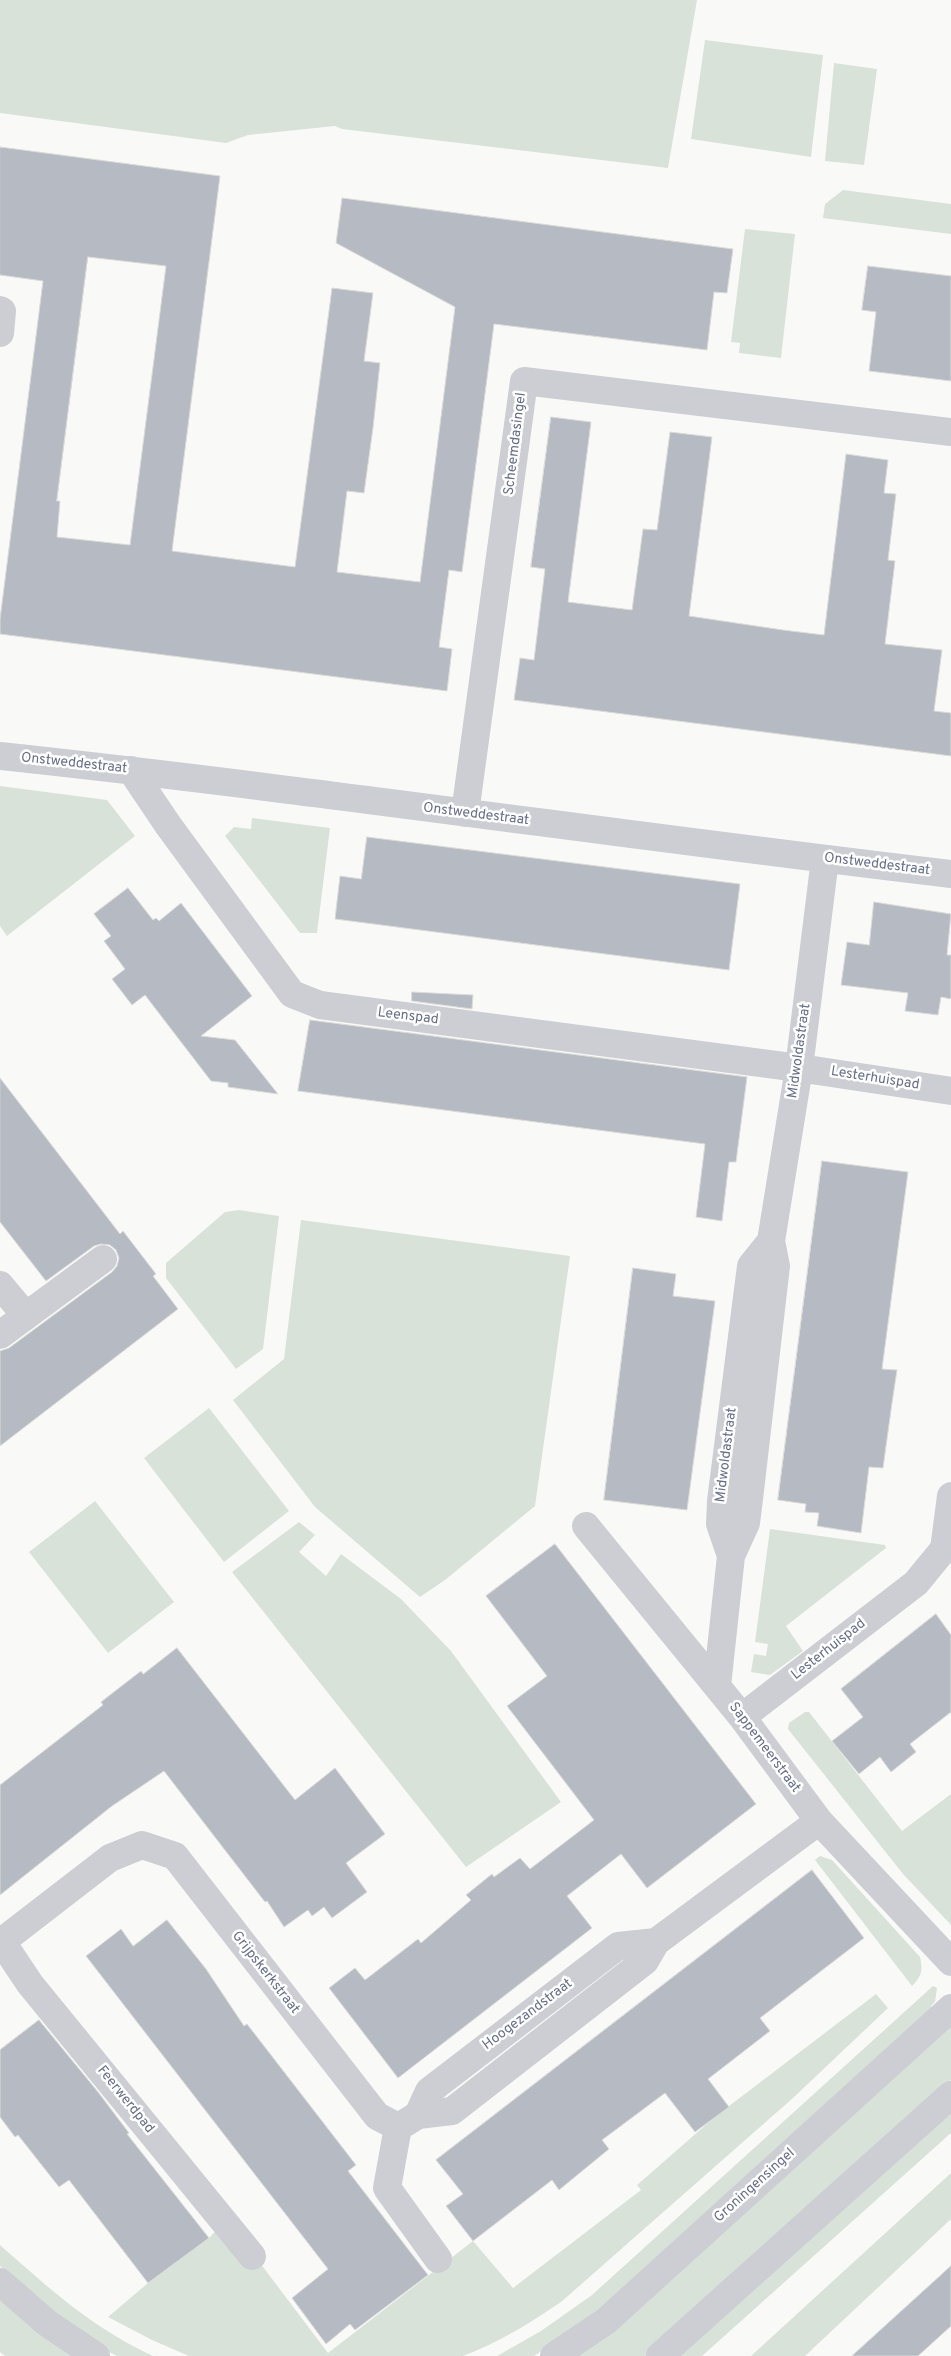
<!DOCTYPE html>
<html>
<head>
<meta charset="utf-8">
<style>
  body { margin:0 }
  canvas { display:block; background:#f9faf7 }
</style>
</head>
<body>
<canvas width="951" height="2356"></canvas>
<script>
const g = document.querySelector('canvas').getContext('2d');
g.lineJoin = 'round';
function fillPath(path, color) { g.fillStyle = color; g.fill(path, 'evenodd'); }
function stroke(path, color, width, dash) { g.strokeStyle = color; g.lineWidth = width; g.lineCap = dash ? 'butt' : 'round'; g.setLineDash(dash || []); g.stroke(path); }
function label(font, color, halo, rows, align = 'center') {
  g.font = font + ' Overpass,sans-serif'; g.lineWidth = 5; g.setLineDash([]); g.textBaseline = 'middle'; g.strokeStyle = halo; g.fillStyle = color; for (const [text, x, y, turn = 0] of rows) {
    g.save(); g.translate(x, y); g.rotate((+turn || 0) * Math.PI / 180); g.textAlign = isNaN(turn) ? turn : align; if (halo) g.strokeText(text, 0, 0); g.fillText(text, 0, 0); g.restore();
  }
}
fillPath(new Path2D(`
  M0,0H697L668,168L342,129L335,126L248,135L226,143L0,113Z
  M705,40L823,55L811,157L691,139Z
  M834,63L877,69L864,165L825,161Z
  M843,190L951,204V234L823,218L825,204Z
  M745,229L795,234L781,358L739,353L740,343L731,342Z
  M0,786L107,800L135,836L7,936L0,926Z
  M252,818L330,828L317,933H300L225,836L234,827L251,829Z
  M239,1210L279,1216L263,1349L236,1369L166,1278V1263L225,1212Z
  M301,1220L570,1256L535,1506L445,1580L420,1597L315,1507L233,1400L284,1359Z
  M209,1408L289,1511L224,1562L144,1458Z
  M95,1501L174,1602L108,1653L29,1552Z
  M299,1522L315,1535L299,1552L326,1576L341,1554L401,1599L451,1651L561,1802L466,1867L232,1572Z
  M770,1529L885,1545L886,1548L786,1626L803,1651L770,1675L751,1672L754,1654L766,1656L768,1644L755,1642Z
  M805,1712H809L902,1831L951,1794V1925L903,1874L788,1729L789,1723Z
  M820,1856L832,1860L920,1957C923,1970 922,1976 912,1986L815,1860Z
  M933,1986L937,1988L935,2002L931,2006L933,2009L607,2307L534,2356H497L541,2331L592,2295Z
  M876,1994L888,2008L793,2098L561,2302C530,2323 498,2343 463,2356H189L152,2340L108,2317L148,2283L209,2238L221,2225L254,2255L328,2353L473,2241L513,2288L641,2190L637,2185L716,2116Z
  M951,2026V2080L646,2356H574Z
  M951,2108V2133L702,2356H677Z
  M951,2173V2219L805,2356H751Z
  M0,2245C50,2289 91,2327 153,2356H117L98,2346L66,2324L0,2266Z
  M0,2294L75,2356H5L0,2352Z`), '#d9e2d8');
const building = new Path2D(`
  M0,147L220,176L172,551L295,567L332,288L373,293L364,361L380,363L373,428L364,493L347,491L337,572L420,582L455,307L336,243L342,198L733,249L727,293L714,292L707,350L494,324L462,572L449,570L439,647L452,649L447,691L0,634V619L43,281L0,275ZM88,257L166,266L130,545L57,537L60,501H57Z
  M868,266L951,276V381L869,371L876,312L862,310Z
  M551,417L591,422L568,602L632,610L643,529L657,530L670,432L712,437L689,616L783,630L824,635L846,454L888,460L884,493L896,494L888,560L895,561L885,644L942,650L934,711L951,713V756L514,700L520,658L534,660L545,569L531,567Z
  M367,837L740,884L729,970L335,919L340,876L361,879Z
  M128,888L153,920L156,918L159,921L181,903L239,979L252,996L201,1036L235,1040L278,1094L228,1087V1083L211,1081L145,995L132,1005L112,979L125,969L104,941L111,936L94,914Z
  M874,902L951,914L947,955H951V999L941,997L938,1015L905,1011L908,993L841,985L847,942L869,945Z
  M412,992L473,995L472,1009L412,1001Z
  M310,1020L747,1077L736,1162H729L722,1221L696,1217L705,1144L298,1091Z
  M0,1078L120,1234L123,1231L156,1274L153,1276L178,1309L0,1446V1351L9,1348L112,1272L117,1266L119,1258L116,1250L110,1245L101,1244L94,1246L46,1281L0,1222Z
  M822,1161L908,1172L882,1369L897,1370L892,1403L883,1468L869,1467L861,1533L817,1526L819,1513L805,1512L806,1504L778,1500Z
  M633,1268L676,1274L673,1296L715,1301L687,1510L604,1500Z
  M555,1544L756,1804L647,1888L621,1854L567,1896L592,1928L398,2078L329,1988L355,1968L365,1980L418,1939L421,1943L471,1900L466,1895L492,1874L494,1877L520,1858L530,1869L594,1820L507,1706L547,1676L486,1596Z
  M936,1614L951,1635V1712L910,1744L916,1752L891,1772L880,1757L859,1774L832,1741L863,1717L841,1689Z
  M177,1648L295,1800L335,1768L385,1834L346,1863L367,1892L332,1918L324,1907L312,1916L308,1910L284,1927L267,1901L265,1902L164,1771L112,1806L0,1895V1785L103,1705L101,1702L119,1688L141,1671L143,1674Z
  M812,1870L864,1938L760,2018L770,2031L708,2079L729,2107L695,2132L665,2093L602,2140L609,2149L559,2190L552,2180L473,2241L446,2206L463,2194L436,2160Z
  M167,1920L206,1969L244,2026L247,2024L356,2165L348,2171L428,2275L355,2330L350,2324L326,2344L292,2298L328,2269L86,1956L121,1929L133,1946Z
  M39,2020L98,2092L129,2133L127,2134L209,2238L148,2283L69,2180L59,2187L18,2135L15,2137L0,2117V2050Z
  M951,2266V2326L918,2356H852Z`);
fillPath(building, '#b6bac3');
stroke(building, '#dbdcd9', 1);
stroke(new Path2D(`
  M0,310L2,311L0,333
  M0,756C318,790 634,837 951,874
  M131,770L168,825L292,994L320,1005L799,1068L951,1091
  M465,813L524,381L951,432
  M0,1285L26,1316
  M0,1335L103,1259
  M586,1526L742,1717L819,1821L951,1962
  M731,1556L720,1524L721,1501L751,1266L771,1241
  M717,1686L731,1556L746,1523L749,1499L776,1266L771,1241L799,1068L825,859
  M742,1717L916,1583L944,1549L951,1496
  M2,1942L30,1984L252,2256
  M0,1943L110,1858L142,1845L175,1856L377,2116L398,2127L387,2188L438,2259
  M418,2115L429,2091L618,1946L656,1942L819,1821
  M405,2123L418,2115L452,2111L645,1961L656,1942
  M0,2282L47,2323L96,2356
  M554,2356L606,2321L951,2008
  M660,2356L951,2095`), '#cdced3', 28);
label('14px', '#676f8a', '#fff', [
  ["Scheemdasingel",516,444,-83],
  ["Onstweddestraat",74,764,6],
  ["Onstweddestraat",476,815,7],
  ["Onstweddestraat",877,865,7],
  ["Leenspad",408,1017,7],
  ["Midwoldastraat",800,1051,-82],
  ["Lesterhuispad",875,1079,9],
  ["Midwoldastraat",727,1455,-83],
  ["Lesterhuispad",829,1650,-38],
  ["Sappemeerstraat",764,1748,53],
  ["Grijpskerkstraat",265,1973,52],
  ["Hoogezandstraat",528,2015,-37],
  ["Feerwerdpad",125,2100,51],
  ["Groningensingel",755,2186,-42]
]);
</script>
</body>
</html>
